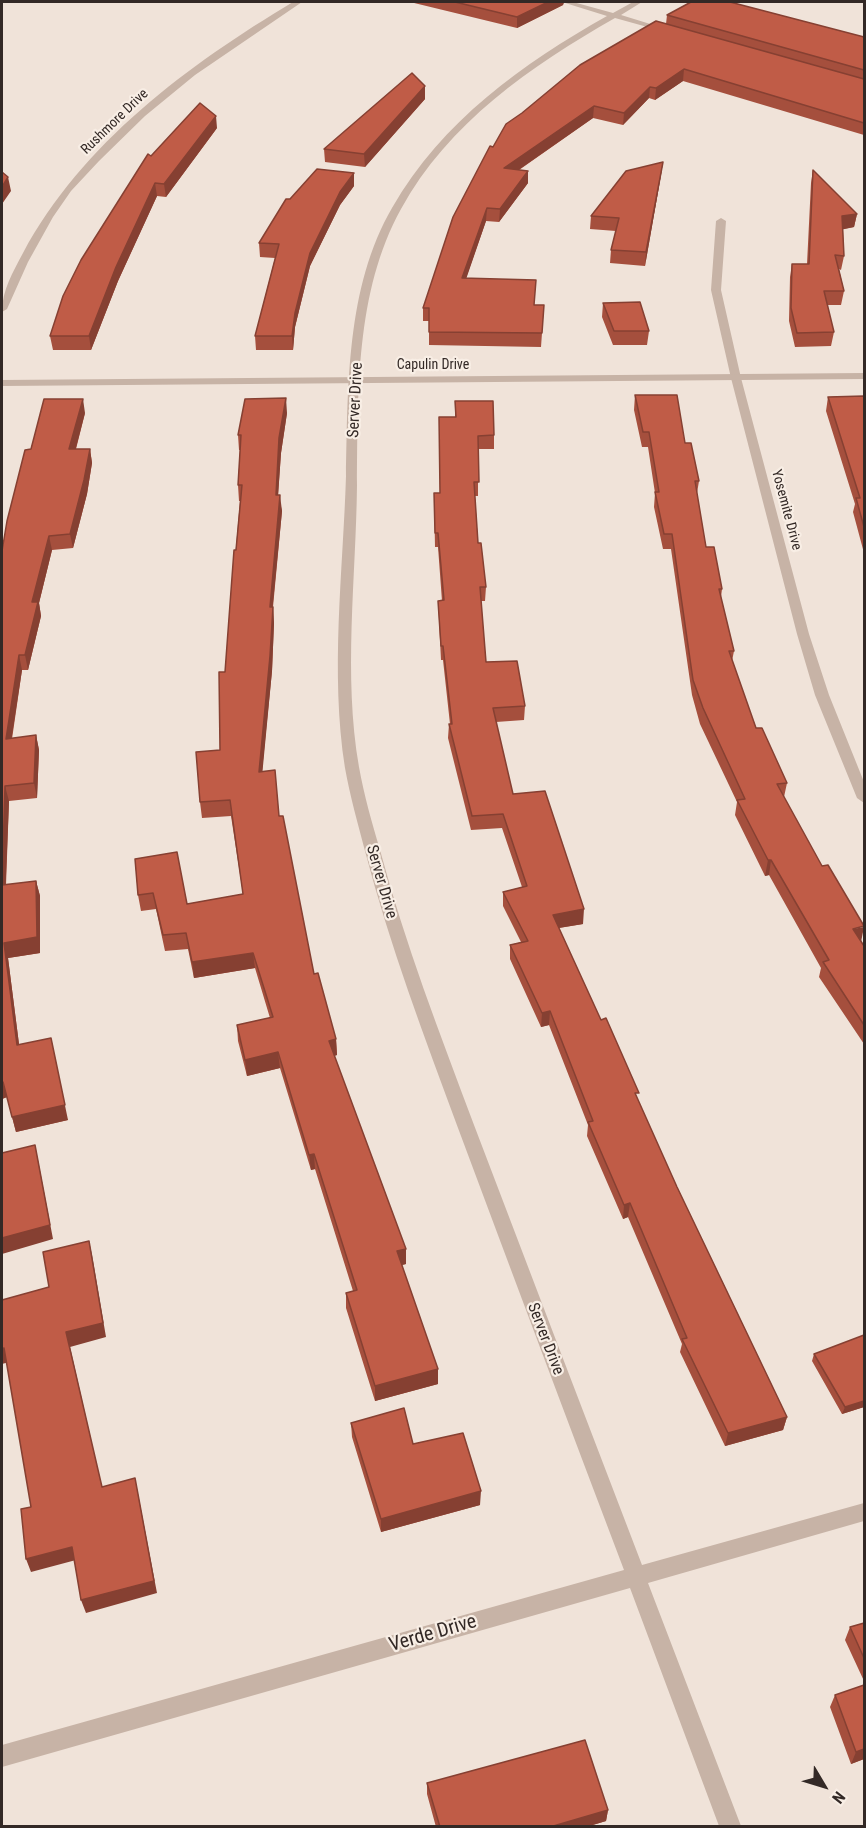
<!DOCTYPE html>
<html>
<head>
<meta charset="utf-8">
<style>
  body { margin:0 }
  #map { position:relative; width:866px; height:1828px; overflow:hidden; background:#f0e3d9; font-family:"Roboto Condensed",sans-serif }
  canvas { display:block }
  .frame { position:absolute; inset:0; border:3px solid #332926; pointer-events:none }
  .north { position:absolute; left:794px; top:1756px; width:60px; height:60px; -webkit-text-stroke:4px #f8eee5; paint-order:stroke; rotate:128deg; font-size:16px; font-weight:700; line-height:24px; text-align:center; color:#332926 }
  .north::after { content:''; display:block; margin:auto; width:21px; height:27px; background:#332926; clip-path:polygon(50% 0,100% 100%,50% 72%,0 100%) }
</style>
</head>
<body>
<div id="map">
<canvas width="866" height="1828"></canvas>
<div class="frame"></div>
<div class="north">N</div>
</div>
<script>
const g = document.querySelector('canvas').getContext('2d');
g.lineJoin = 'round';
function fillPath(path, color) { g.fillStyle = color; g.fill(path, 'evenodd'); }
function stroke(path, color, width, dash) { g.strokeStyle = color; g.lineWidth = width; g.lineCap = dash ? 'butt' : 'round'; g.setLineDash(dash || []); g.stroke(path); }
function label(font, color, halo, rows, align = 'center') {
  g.font = font + ' "Roboto Condensed",sans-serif'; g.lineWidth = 4.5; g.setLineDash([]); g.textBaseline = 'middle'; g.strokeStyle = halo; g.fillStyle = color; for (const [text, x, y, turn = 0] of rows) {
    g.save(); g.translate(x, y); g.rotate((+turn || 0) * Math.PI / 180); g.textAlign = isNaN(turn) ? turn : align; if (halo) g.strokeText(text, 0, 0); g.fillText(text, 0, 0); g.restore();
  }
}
fillPath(new Path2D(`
  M293,2H302L195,75L145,116L99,161L71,191L53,217L28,262L7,309L2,312C2,290 13,272 23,253C82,143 188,65 293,2Z
  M562,2H573L613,13L633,2H642L621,15L673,31L669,33L615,18C531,66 448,123 401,209C355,292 358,394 357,485C356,579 343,675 359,767C364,795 372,823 380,850C405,944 440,1034 474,1125C530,1272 586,1419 642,1565L864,1503V1521L648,1583L741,1826H719L630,1588L2,1767V1745L624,1570C568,1423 513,1275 458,1128C424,1036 390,946 365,851C358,824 350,796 345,768C330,672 343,572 346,476C348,387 346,287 392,208C442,121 522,64 607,16Z
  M721,218L726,221L721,290L741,378L809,634L829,695L864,782V803L857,798L815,695L797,634L731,378L711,290L716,221Z`), '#c7b3a6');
fillPath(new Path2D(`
  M864,373V379L2,386V380Z`), '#c7b3a6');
fillPath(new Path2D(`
  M410,2H564L563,5L517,28Z
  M667,15L864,37V135L683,81L655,100L649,98L623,125L593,118L519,170L528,183L499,222L486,221L466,278L534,305H544L541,347L429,345V321H423V308L493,147L666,24Z
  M425,86V99L365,167L325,162L324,149Z
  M217,128L166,197L157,196L118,281L91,350H53L50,336L151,156Z
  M663,162L661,175L645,266L610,263L611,250L616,231L590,229L591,216Z
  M813,170L857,214L854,227L843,229L844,256L841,270L839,269L844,291L841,305H827L834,332L831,346L795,347L789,321L790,277L792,264H807L811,183Z
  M354,186L340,205L310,266L295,327L293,350H256L255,336L275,258L260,257L259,243L290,199Z
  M603,303L649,331L647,345H613L602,317Z
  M635,395L685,443L699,481L697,493L706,547L722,589L721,597L734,651L732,661L756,728L787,783L784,797L864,946V1044L819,977L821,968L769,875L765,876L735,815L737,802L700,724L692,695L671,549H663L654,507L655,493L648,447H642L634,410Z
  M864,396V553L853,512L855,504L826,411L828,397Z
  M455,401L494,435V449H478V496H475L478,543L486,587L485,601H481L486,662L525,706L524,720L496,722L513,794L583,924L559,928L677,1187L787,1417L783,1430L725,1446L680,1352L682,1344L628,1217L623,1219L587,1136L588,1125L549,1025L541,1027L510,959V945L521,942L503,906V892L522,887L502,828L471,830L448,738L449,724H450L443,660H441L438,601H442L438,547H435L434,493H440L455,417Z
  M85,413L76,449H90L92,463L87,494L73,548L52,550L39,603L41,616L28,670H22L12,739L36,735L39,750L37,798L9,801L6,885L36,881L40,896V953L8,958L19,1044L68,1120L16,1132L7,1097L2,1099V551L31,449Z
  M287,413L281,453L278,495L282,511L273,607L274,623L272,671L262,771L279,816L314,974L336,1039L337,1055L334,1056L406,1264L402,1265L438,1384L375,1401L346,1308V1293L353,1291L315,1169L311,1170L280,1068L247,1076L238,1041L237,1025L270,1018L255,968L194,978L188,949L165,951L156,909L141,911L138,895L135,859L187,904L243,894L231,816L202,818L200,802L220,750L225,672L240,501H239L238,485L240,450H239L238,435Z
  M814,1354L864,1407L842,1414L812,1361Z
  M351,1423L413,1444L480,1505L381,1532L352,1437Z
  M864,1623V1681L845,1640L850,1627Z
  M835,1695L864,1759L851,1764L830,1707Z
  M427,1783L608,1810L606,1821L586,1827H436L427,1794Z`), '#a54f3d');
fillPath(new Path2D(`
  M548,2H564L563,5L517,28V17Z
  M684,69L683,81L655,100L656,88Z
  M425,86V99L365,167L364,154Z
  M650,87L649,98L623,125L624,113Z
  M594,106L593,118L504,180V168Z
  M216,116L217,128L166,197L164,184Z
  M663,162L661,175L645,266L646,252Z
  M528,171V183L499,222L500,209Z
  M354,173V186L340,205L310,266L295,327L293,350L292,336L295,313L310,253L340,192Z
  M8,177L11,191L2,204V187Z
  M155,183L157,196L118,281L91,350L89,336L116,267Z
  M487,208L486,221L462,291V278Z
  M857,214L854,227L840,230L842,216Z
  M286,398L287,413L281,453L277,511L276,495L279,438Z
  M83,399L85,413L72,463L69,449Z
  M90,449L92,463L87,494L73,548L70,534Z
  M280,495L282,511L271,623L270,607Z
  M49,536L52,550L39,603L41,616L28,670L25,655L32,602Z
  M273,607L274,623L272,671L261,787L259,772Z
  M19,655L22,670L9,755L6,739Z
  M36,735L39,750L37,798L34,783Z
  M5,786L9,801L5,900L2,885Z
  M768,860H771L769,875L765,876Z
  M36,881L40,896V953L8,958L21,1060L17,1045L4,943Z
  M584,909L583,924L552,929L553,915Z
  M864,927L861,942L853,929Z
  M253,953L255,968L194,978L192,962Z
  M550,1011L549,1025L541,1027L542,1013Z
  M51,1038L68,1120L16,1132L12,1117Z
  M336,1039L337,1055L330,1057L329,1041Z
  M278,1052L280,1068L247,1076L245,1060Z
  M3,1082L7,1097L2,1099V1083Z
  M35,1145L38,1160L53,1239L2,1254V1238Z
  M314,1154L315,1169L311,1170L309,1155Z
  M630,1203L628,1217L623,1219L624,1205Z
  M89,1241L92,1255L106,1337L70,1347L105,1501L66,1332Z
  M406,1249V1264L397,1266V1251Z
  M4,1348L9,1362L2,1364V1349Z
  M438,1369V1384L375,1401V1386Z
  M864,1401V1407L842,1414L845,1407Z
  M787,1417L783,1430L725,1446L728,1433Z
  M135,1478L157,1593L86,1613L81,1600Z
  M481,1491L480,1505L381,1532V1519Z
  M72,1547L76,1560L31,1572L26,1559Z
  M864,1749V1759L851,1764L856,1752Z
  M608,1810L606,1821L586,1827H550Z`), '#864032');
const building = new Path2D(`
  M455,2H548L517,17Z
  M691,2H730L864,37V70L667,15Z
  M656,21L864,79V123L684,69L656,88L650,87L624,113L594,106L504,168L528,171L500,209L487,208L462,278L536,280L534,305H544L542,333L429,332V308H423L453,217L490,146L493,147L506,124L522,113L580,65Z
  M412,73L425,86L364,154L324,149Z
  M200,103L216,116L164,184L155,183L116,267L89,336H50L63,296L81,260L148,154L151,156Z
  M663,162L646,252L611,250L619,218L591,216L626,171Z
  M317,169L354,173L340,192L310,253L295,313L292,336H255L279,244L259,243L286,199H290Z
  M813,170L857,214L842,216L844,256L835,255L844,291H824L834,332L797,333L791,308L792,264H809Z
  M2,172L8,177L2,187Z
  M640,302L649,331H614L603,303Z
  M635,395H677L685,443H691L699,481H695L706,547H714L722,589H719L734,651H729L756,728H762L787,783L777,784L822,866L828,865L864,926L853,929L864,946V1025L823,962L829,960L771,860H768L737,800L745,799L703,708L693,680L672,534H664L655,492H659L649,432H643Z
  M864,396V527L856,498H860L828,397Z
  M286,398L279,438L276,495H280L270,607H273L270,656L259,772L275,770L279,816H283L314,974L318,973L336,1039L329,1041L406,1249L397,1251L438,1369L375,1386L346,1293L357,1290L314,1154L309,1155L278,1052L245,1060L237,1025L273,1017L253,953L192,962L186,933L163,935L153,893L138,895L135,859L177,852L187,904L243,894L230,800L200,802L196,752L220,750L219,672H225L234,550H236L242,485H238L241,435H238L245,399Z
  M44,399H83L69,449H90L84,480L70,534L49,536L32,602H38L25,655H19L6,739L36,735L34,783L5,786L2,885L36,881L37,937L4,943L17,1045L51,1038L65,1105L12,1117L3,1082L2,1083V551L7,521L25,450L31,449Z
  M455,401H493L494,435L478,436L479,482H474L478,543H481L486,587H480L486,662L517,661L525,706L493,708L513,794L545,791L584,909L553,915L601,1020L606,1018L639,1093H635L677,1187L787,1417L728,1433L682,1339L687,1338L630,1203L624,1205L588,1122L593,1121L550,1011L542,1013L510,945L528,941L503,892L527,886L503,814L472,816L449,724H452L443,646H441L438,601L444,600L438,533H435L434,493H440L439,417H456Z
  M35,1145L50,1225L2,1238V1153Z
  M89,1241L103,1323L66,1332L102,1487L135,1478L154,1581L81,1600L72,1547L26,1559L21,1509L31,1507L4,1348L2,1349V1300L49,1287L43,1252Z
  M864,1335V1401L845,1407L814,1354Z
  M404,1408L413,1444L463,1433L481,1491L381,1519L351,1423Z
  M864,1623V1658L850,1627Z
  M864,1685V1749L856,1752L835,1695Z
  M585,1740L608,1810L550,1827H440L427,1783Z`);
fillPath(building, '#c05c47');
stroke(building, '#864032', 1.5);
label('14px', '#332926', '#f8eee5', [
  ["Rushmore Drive",115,122,-44],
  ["Capulin Drive",433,365],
  ["Yosemite Drive",786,510,75]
]);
label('16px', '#332926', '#f8eee5', [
  ["Server Drive",356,400,-87],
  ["Server Drive",381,882,74],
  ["Server Drive",545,1339,69]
]);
label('20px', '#332926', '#f8eee5', [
  ["Verde Drive",433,1634,-16]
]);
</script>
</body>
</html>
